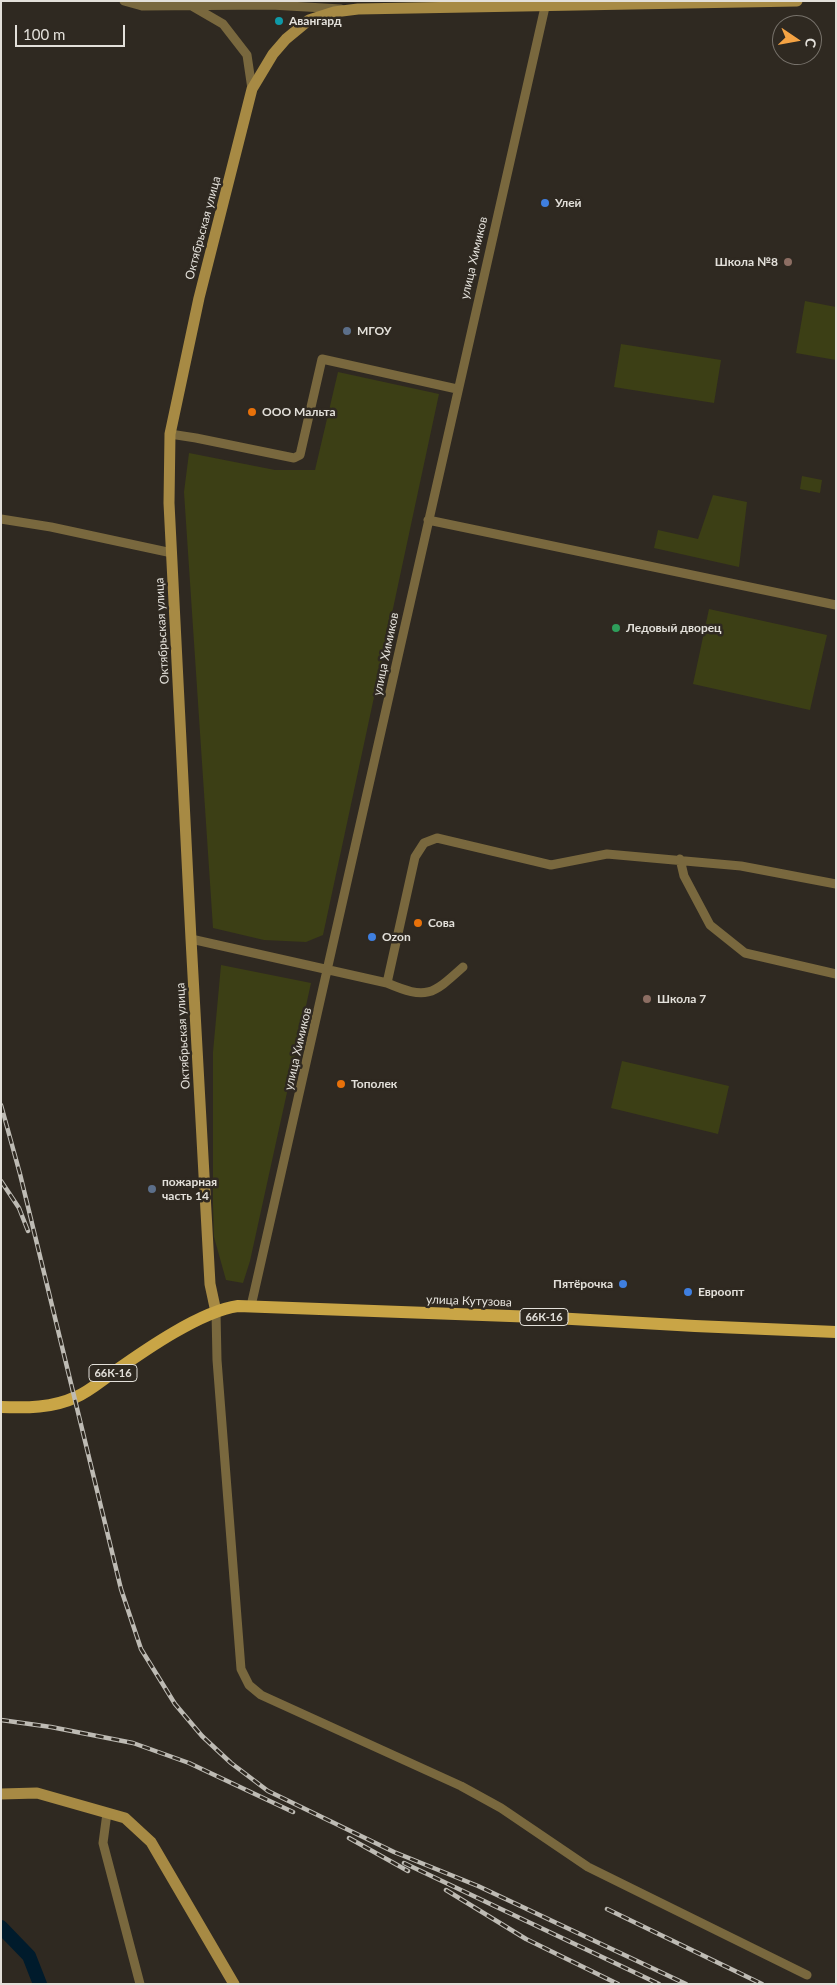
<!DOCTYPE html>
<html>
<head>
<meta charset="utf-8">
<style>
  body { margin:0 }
  #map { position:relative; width:837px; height:1985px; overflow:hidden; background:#2f2921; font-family:Lato,sans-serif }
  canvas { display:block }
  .frame { position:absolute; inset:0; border:2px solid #e3e0da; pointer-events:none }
  .north { position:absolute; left:772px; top:15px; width:50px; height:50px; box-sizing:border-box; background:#2f2921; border:1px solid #77726b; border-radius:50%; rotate:102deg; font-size:14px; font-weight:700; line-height:20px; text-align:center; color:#e3e0da }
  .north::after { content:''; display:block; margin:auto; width:18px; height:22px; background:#f4a344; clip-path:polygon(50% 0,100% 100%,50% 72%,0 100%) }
  .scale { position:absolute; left:15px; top:25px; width:110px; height:22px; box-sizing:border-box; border:2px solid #e3e0da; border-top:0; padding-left:6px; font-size:15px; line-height:18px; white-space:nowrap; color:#e3e0da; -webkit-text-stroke:4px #2f2921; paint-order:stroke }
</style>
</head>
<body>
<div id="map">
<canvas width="837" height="1985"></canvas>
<div class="frame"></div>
<div class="north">С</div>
<div class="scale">100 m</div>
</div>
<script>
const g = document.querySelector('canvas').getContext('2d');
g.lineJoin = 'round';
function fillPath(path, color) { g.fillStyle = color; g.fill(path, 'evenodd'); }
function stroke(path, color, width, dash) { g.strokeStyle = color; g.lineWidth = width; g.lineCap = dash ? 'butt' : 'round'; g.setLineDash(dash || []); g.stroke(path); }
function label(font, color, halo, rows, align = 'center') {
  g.font = font + ' Lato,sans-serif'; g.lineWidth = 5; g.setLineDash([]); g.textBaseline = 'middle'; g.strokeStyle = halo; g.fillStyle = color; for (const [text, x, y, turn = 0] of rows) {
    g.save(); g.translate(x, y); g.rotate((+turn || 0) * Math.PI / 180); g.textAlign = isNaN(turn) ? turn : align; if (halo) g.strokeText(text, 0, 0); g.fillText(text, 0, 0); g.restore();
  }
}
fillPath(new Path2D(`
  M805,301L836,307V360L796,353Z
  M621,344L721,360L714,403L614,387Z
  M338,372L439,394L323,935L306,942L264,940L213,928L184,492L189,453L275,470H315Z
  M802,476L822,480L820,493L800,489Z
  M713,495L747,502L739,567L654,548L658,530L698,539Z
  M709,609L827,635L810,710L693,684Z
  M221,965L311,983L250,1261L243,1283L226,1280L214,1237L213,1205V1052Z
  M622,1061L729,1086L718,1134L611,1108Z`), '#3c3f15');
stroke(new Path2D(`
  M1,1927L29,1956L40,1984`), '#001b2c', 14);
stroke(new Path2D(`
  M124,1L142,6L271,5L341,9
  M192,6L223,24L247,55L252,89
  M170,434L196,438L294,458L300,455L322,359L457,389
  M1,519L51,527L172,553
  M428,520L836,605
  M680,859L684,876L710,925L745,953L836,974
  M191,939L387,983L415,857L424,843L437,838L551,865L607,854L741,866L836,884
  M387,983C427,1000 432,995 463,967
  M251,1306C352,873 445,439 545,7
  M216,1312L217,1360L241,1669L249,1685L261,1695L461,1786L501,1808L588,1867L807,1975
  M107,1813L103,1843L140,1984`), '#79683e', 9);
stroke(new Path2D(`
  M216,1312L210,1284L191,939L169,503L170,434L199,298L252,89L273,54L286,39L309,20L334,12L358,9L797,1
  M1,1794L37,1793L125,1818L151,1842L234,1984`), '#a78a44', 11);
stroke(new Path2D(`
  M1,1407C26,1408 53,1408 76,1397C90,1391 102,1380 114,1372C145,1350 201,1311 238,1306L537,1317L695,1326L836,1332`), '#c9a546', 12);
const rail = new Path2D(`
  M1,1105L20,1174L121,1589L141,1649L175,1704L202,1736L231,1763L268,1791L394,1852L478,1886L686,1984
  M1,1181L19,1208L28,1231
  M1,1720L51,1727L133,1743L189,1763L293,1812
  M349,1838L408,1871
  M404,1863L659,1984
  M446,1890L526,1939L618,1984
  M607,1909L762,1984`);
stroke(rail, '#bebbb4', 4.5);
stroke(rail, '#2f2921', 2.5, [8]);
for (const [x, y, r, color] of [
  [279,21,5,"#0f9aa8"],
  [545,203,5,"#3f7fe0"],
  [788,262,5,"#8d6e63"],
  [347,331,5,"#5c6f8a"],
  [252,412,5,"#e8710a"],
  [616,628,5,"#2e9e5b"],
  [418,923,5,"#e8710a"],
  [372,937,5,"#3f7fe0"],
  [647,999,5,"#8d6e63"],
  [341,1084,5,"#e8710a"],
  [152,1189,5,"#5c6f8a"],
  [623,1284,5,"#3f7fe0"],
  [688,1292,5,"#3f7fe0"]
]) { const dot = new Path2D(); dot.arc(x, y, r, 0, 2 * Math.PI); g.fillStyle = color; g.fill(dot); stroke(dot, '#2f2921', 2); }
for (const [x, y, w] of [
  [544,1317,48],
  [113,1373,48]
]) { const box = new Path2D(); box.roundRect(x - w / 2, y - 8.5, w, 17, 4); g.fillStyle = '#2f2921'; g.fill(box); stroke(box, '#e3e0da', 1); }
label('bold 11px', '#e3e0da', null, [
  ["66К-16",544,1317],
  ["66К-16",113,1373]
]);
label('bold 12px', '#e3e0da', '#2f2921', [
  ["Авангард",289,21],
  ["Улей",555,203],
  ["Школа №8",778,262,"right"],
  ["МГОУ",357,331],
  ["ООО Мальта",262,412],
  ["Ледовый дворец",626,628],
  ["Сова",428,923],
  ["Ozon",382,937],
  ["Школа 7",657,999],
  ["Тополек",351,1084],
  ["пожарная",162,1182],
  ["часть 14",162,1196],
  ["Пятёрочка",613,1284,"right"],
  ["Евроопт",698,1292]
], 'left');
label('12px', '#e3e0da', '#2f2921', [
  ["Октябрьская улица",203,228,-75],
  ["улица Химиков",474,258,-77],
  ["Октябрьская улица",162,631,-93],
  ["улица Химиков",386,654,-78],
  ["Октябрьская улица",183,1036,-93],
  ["улица Химиков",298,1049,-77],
  ["улица Кутузова",469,1301,2]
]);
</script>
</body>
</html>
